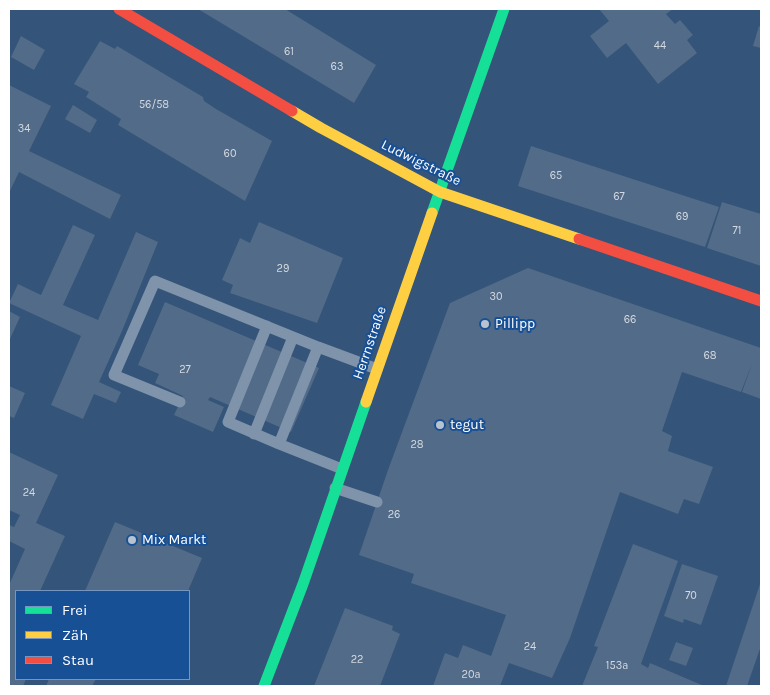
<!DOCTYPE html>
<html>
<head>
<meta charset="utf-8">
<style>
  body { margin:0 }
  #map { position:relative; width:770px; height:695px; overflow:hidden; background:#355479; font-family:Karla,sans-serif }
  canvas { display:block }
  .frame { position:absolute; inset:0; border:10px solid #fff; pointer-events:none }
  .legend { position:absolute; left:15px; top:590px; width:175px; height:90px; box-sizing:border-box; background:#185096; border:1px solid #7496c0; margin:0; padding:6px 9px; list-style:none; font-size:15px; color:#fff }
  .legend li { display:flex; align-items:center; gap:10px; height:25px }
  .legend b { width:25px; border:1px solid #7496c0 }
</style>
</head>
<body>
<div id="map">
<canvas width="770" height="695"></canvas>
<div class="frame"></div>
<ul class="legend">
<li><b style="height:6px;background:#16e098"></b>Frei</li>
<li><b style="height:6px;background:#ffcf43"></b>Zäh</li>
<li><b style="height:6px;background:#f24e42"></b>Stau</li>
</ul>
</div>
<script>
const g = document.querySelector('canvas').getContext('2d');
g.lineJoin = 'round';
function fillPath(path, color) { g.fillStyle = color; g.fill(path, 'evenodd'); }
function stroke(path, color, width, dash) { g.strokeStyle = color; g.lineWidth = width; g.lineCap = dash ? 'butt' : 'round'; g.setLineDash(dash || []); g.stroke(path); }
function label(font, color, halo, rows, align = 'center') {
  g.font = font + ' Karla,sans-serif'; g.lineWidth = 4; g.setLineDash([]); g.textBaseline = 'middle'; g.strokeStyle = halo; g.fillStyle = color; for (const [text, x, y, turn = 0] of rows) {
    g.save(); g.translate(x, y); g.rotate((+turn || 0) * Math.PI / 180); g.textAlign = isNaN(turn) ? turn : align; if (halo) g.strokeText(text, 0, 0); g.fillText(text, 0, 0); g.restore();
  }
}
fillPath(new Path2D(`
  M198,9H285L376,65L354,103Z
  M599,9H673L666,14L675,24L680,20L693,35L687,40L697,53L658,84L626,43L607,58L590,36L609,21Z
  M759,26L761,27V48L753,46Z
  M21,36L45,50L34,70L11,57Z
  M100,41L115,49L117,46L203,97L204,101L216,109L272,141L245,201L118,125L121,119L86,97L89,92L74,84Z
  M9,85L51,106L29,151L121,195L110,219L19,172L9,193Z
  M73,105L97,120L90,133L65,119Z
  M531,146L719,207L705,247L518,186Z
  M722,202L761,214V266L707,248Z
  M259,222L343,258L317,323L230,293L233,285L222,280L240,238L250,243Z
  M73,225L95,235L63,305L98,320L136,232L158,242L122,331L99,382L121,392L116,403L94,394L83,419L51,405L81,336L9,303L18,284L41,295Z
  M528,268L761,348V399L742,392L753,361L741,392L682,372L662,431L672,436L668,451L713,467L699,504L684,499L678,514L620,492L570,638L552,678L509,663L500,686H433L445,653L458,658L463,645L491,656L506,615L411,583L414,574L359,555L388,470L450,303Z
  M165,302L319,368L291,432L210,397L208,400L224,407L213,432L174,415L183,396L155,383L159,374L138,365Z
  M9,311L20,317L9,341Z
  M9,386L25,393L14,418L9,416Z
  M9,452L58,475L36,523L65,536L40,591H16V679H26L23,686H9V585L25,549L9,541V525L14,527L20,515L9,510Z
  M115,522L202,558L188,591H85Z
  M633,544L678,561L641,664L648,668L650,663L704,686H582L598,647L594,646Z
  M682,564L718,576L701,625L684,619L683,623L664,616Z
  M761,581V646L747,686H726Z
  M345,608L393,626L392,630L400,634L380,686H314Z
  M676,642L693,648L686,666L669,660Z
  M49,679H96L92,686H46Z`), '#526b88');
stroke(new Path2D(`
  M267,326L228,422L279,444
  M318,347L279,444L342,469
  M180,402L114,375L155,281L318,347L377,369
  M254,434L293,337
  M335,488L377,502`), '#7f94ab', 11);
stroke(new Path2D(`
  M432,213L504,9
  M264,686L303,584L366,402`), '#16e098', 11);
stroke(new Path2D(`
  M292,111L321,128L440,192L579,239
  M366,402L432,213`), '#ffcf43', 11);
stroke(new Path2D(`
  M119,9L292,111
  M579,239L761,301`), '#f24e42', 11);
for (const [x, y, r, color] of [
  [485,324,5,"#b8c3d0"],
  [440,425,5,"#b8c3d0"],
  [132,540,5,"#b8c3d0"]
]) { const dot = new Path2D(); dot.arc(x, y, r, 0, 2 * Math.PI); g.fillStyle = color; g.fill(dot); stroke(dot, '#185096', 2); }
label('11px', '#d4dae1', null, [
  ["44",660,46],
  ["61",289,52],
  ["63",337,67],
  ["56/58",154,105],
  ["34",24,129],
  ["60",230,154],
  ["65",556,176],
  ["67",619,197],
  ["69",682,217],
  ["71",737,231],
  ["29",283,269],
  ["30",496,297],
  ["66",630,320],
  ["68",710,356],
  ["27",185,370],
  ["28",417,445],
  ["24",29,493],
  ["26",394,515],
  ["70",691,596],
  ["24",530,647],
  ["22",357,660],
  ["153a",617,666],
  ["20a",471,675]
]);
label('14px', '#fff', '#185096', [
  ["Ludwigstraße",421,163,26],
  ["Herrnstraße",370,343,-71]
]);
label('14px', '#fff', '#185096', [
  ["Pillipp",495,324],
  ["tegut",450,425],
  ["Mix Markt",142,540]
], 'left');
</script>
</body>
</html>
